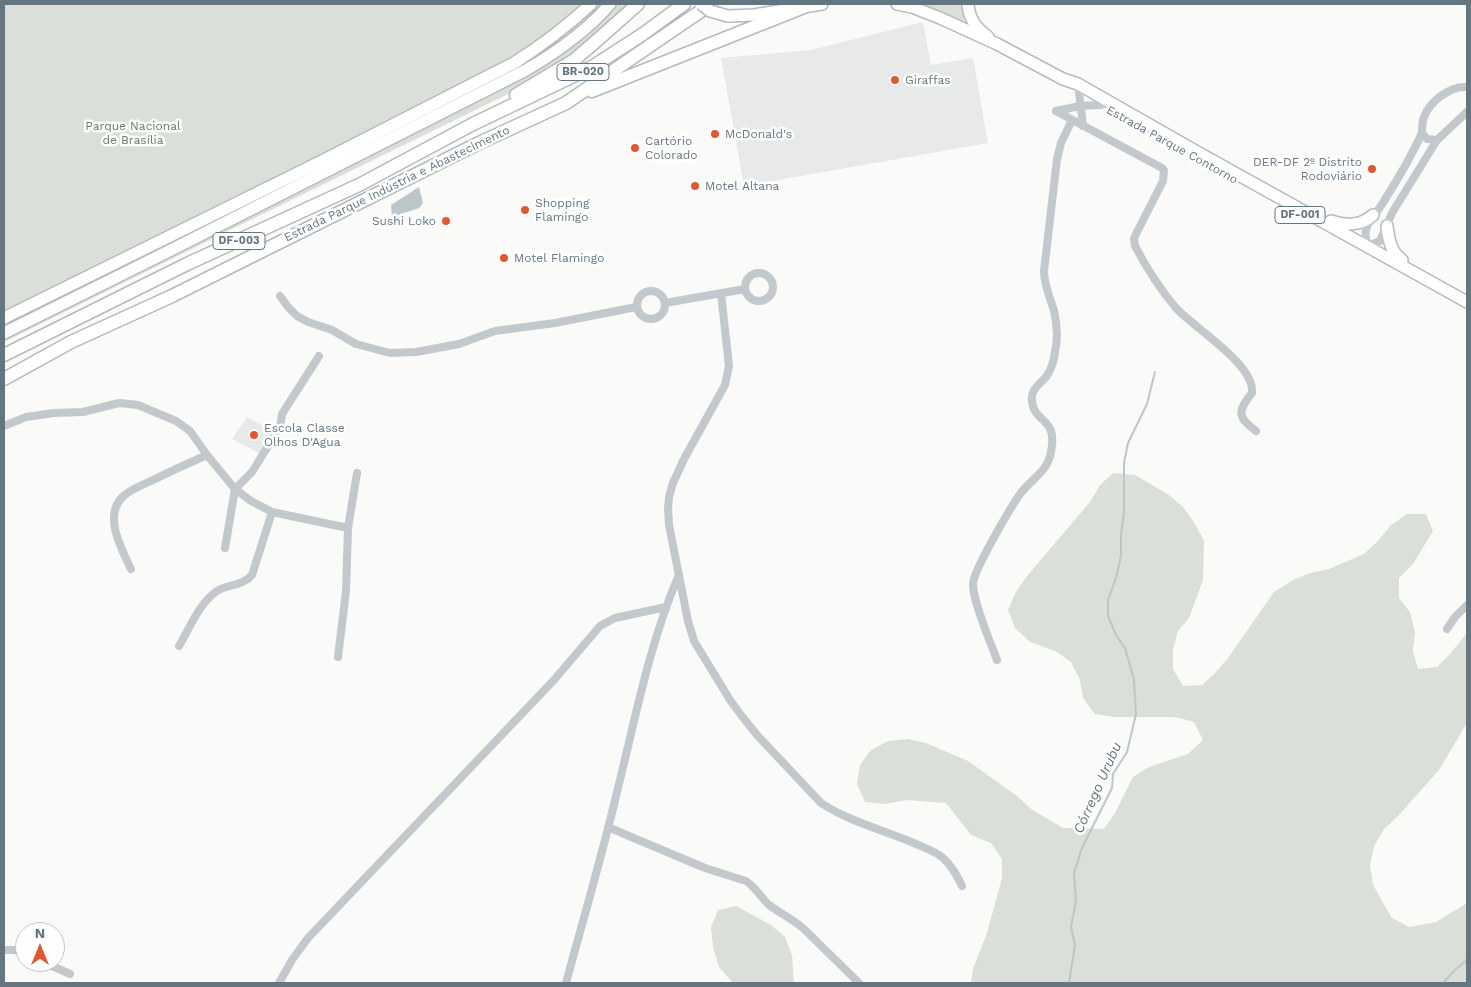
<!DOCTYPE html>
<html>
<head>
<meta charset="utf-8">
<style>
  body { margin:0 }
  #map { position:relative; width:1471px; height:987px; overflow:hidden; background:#fafaf8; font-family:"Work Sans",sans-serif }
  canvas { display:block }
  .frame { position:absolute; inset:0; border:5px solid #657683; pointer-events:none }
  .north { position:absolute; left:15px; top:922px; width:50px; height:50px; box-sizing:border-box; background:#fff; border:1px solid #c1c8cd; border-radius:50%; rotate:0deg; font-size:14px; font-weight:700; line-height:20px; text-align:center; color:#657683 }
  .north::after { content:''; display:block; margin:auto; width:18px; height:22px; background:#e4572e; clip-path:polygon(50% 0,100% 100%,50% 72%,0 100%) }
</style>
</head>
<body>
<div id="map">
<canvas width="1471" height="987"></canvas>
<div class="frame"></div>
<div class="north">N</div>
</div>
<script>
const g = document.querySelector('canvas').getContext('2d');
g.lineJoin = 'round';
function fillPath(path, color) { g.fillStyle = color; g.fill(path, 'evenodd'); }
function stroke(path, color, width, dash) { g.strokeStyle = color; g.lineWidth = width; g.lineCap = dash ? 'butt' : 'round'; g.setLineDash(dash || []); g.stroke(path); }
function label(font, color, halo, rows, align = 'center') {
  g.font = font + ' "Work Sans",sans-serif'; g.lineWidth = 5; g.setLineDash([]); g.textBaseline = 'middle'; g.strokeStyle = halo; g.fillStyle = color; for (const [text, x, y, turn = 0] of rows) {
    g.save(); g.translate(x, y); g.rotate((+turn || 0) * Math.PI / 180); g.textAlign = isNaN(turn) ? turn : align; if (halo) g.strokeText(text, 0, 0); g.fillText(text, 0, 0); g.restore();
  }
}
fillPath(new Path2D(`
  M923,22L931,65L973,58L988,143L744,186L721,58L811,50Z
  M247,417L275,432L261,454L232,439Z`), '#e8e9e9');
fillPath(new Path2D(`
  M4,4H639L613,36L555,71L220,235L4,342Z
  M922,4H963L964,22L969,27L951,16Z
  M1113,473L1135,475L1169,495L1184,508L1195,524L1204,541L1203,580L1189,618L1178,631L1173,650V669L1183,686L1202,685L1215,673L1228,658L1274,592L1293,580L1310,573L1329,569L1364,554L1378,541L1391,525L1407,514H1426L1433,531L1413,564L1399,578V598L1410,612L1415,632L1413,651L1418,669L1437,667L1450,654L1467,633V723L1439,770L1399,815L1384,829L1374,846L1370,865L1373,885L1392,918L1409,927L1436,922L1467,903V983H971L973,969L987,933L1002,878V859L991,843L971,835L946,803L907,800L885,804L865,802L857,784L860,765L871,750L888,741L908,739L926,743L968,761L1017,796L1031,809L1063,828L1104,829L1115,813L1133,777L1149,767L1188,754L1203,740L1194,722L1175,717H1115L1095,714L1083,698L1080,680L1071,662L1055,651L1030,642L1015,628L1008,610L1016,592L1027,576L1090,502L1100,485Z
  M736,906L771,925L785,937L792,955L794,983H733L719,967L713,947L711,927L718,910Z`), '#dadfd7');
fillPath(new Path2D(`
  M419,187L423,203L419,208L392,217L391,205Z`), '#bbc7cb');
stroke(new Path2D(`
  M1069,983L1075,945L1071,927L1076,901L1074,873L1082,848L1112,788L1113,774L1127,752L1136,714L1134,680L1125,648L1116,635L1108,616V600L1116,578L1121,556V535L1124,513V463L1128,443L1147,404L1155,372
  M1443,983L1455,970L1467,960`), '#bbc7cb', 2);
const primary = new Path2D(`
  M897,4L912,7L940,18L997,44L1063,79L1078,84L1199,153L1467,302
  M968,4C969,19 976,28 988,37
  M728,16L754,15L822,4
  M1331,221C1347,226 1361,226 1373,215
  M1387,226C1389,240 1390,251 1402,260
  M4,318L320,162L514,63C544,44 565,28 591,4
  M4,333L165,253L526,70C557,52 586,32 610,4`);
const trunk = new Path2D(`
  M592,91L804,7
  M516,95L573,61L594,43L638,4
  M4,355L187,264L359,185L473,124L592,67L643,34L684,4
  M4,379L71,342L172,296L477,144L566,103L711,4`);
stroke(primary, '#b5babe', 14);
stroke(trunk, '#b4b9bd', 15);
stroke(new Path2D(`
  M1078,84L1083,126
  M1467,87C1450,86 1430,101 1424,117C1422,122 1422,128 1422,133L1427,139L1437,140L1467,112
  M1056,111L1162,168L1164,170L1163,181L1136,234L1134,239L1135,246C1146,267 1160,289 1176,308C1194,328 1255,364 1252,393C1238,411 1236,416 1256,431
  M1056,111L1080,106L1101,105
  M1422,133C1411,157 1398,179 1384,201C1379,210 1371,217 1367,227C1364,234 1366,239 1368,246L1380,241L1392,213L1437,140
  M745 287a14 14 0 1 1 28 0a14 14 0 1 1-28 0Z
  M637 305a14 14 0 1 1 28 0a14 14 0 1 1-28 0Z
  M721,293L729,366L725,385L684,459L673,483L669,497L668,509L669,525L688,621L694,641L730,700L741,715L757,735L821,803C850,822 884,830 916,844C925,848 935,851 943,858C952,866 957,876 962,886
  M280,296L288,307L297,316L308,322L332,330L356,344L390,353L416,352L459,344L495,331L555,323L636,307
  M665,303L745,289
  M4,426L26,417L54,413L83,412L119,403L138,405L176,421L190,431L207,455L235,489L251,501L272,512L348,528
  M225,548L235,489L252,472L265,451L280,428L282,414L319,356
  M131,569C121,548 101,512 126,494C134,488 144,484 153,480C171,471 189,463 207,455
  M1447,629L1455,617L1467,605
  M179,646C189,629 200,602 217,591C228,584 243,586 252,575L272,512
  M338,657L346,591L348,528L357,473
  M997,660C990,641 973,602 973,584C973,571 1011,507 1020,494C1032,478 1047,473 1051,452C1058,417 1035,424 1032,402C1030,390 1039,385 1046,377C1051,370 1054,361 1055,352C1058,339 1057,324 1054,311C1050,297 1044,285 1044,271L1057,159L1061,143L1072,120
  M608,827L636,839L705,868L746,881C755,887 761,897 769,905C780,913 792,919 803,928L859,983
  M4,950H15L25,954
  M43,962L70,974
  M279,983L292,960L308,938L554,680L600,626L615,618L666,607
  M566,983C583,920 602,856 617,792C635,720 649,645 678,577`), '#c3c8cc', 8);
stroke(primary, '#fff', 11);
stroke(trunk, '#fff', 12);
const primaryBridge = new Path2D(`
  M701,4L710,11L728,16`);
stroke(primaryBridge, '#b5babe', 14, []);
stroke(primaryBridge, '#fff', 11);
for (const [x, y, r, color] of [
  [895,80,5,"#e4572e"],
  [715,134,5,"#e4572e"],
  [635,148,5,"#e4572e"],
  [1372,169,5,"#e4572e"],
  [695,186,5,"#e4572e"],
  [525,210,5,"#e4572e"],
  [446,221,5,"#e4572e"],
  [504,258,5,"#e4572e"],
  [254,435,5,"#e4572e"]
]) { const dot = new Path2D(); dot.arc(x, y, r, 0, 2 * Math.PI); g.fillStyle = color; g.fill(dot); stroke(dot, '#fff', 2); }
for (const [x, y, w] of [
  [583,72,52],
  [1300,215,50],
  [239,241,52]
]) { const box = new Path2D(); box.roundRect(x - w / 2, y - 8.5, w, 17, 4); g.fillStyle = '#fff'; g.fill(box); stroke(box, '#657683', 1); }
label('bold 11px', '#657683', null, [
  ["BR-020",583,72],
  ["DF-001",1300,215],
  ["DF-003",239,241]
]);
label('12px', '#657683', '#fff', [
  ["Giraffas",905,80],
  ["McDonald's",725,134],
  ["Cartório",645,141],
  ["Colorado",645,155],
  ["DER-DF 2º Distrito",1362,162,"right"],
  ["Rodoviário",1362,176,"right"],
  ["Motel Altana",705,186],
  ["Shopping",535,203],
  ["Flamingo",535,217],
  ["Sushi Loko",436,221,"right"],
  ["Motel Flamingo",514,258],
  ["Escola Classe",264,428],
  ["Olhos D'Agua",264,442]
], 'left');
label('12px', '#687a64', '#fff', [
  ["Parque Nacional",133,126],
  ["de Brasília",133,140]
]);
label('12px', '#657683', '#fff', [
  ["Estrada Parque Contorno",1172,145,29],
  ["Estrada Parque Indústria e Abastecimento",397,184,-26]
]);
label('italic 14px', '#60757c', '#fff', [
  ["Córrego Urubu",1098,788,-66]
]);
</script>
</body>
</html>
